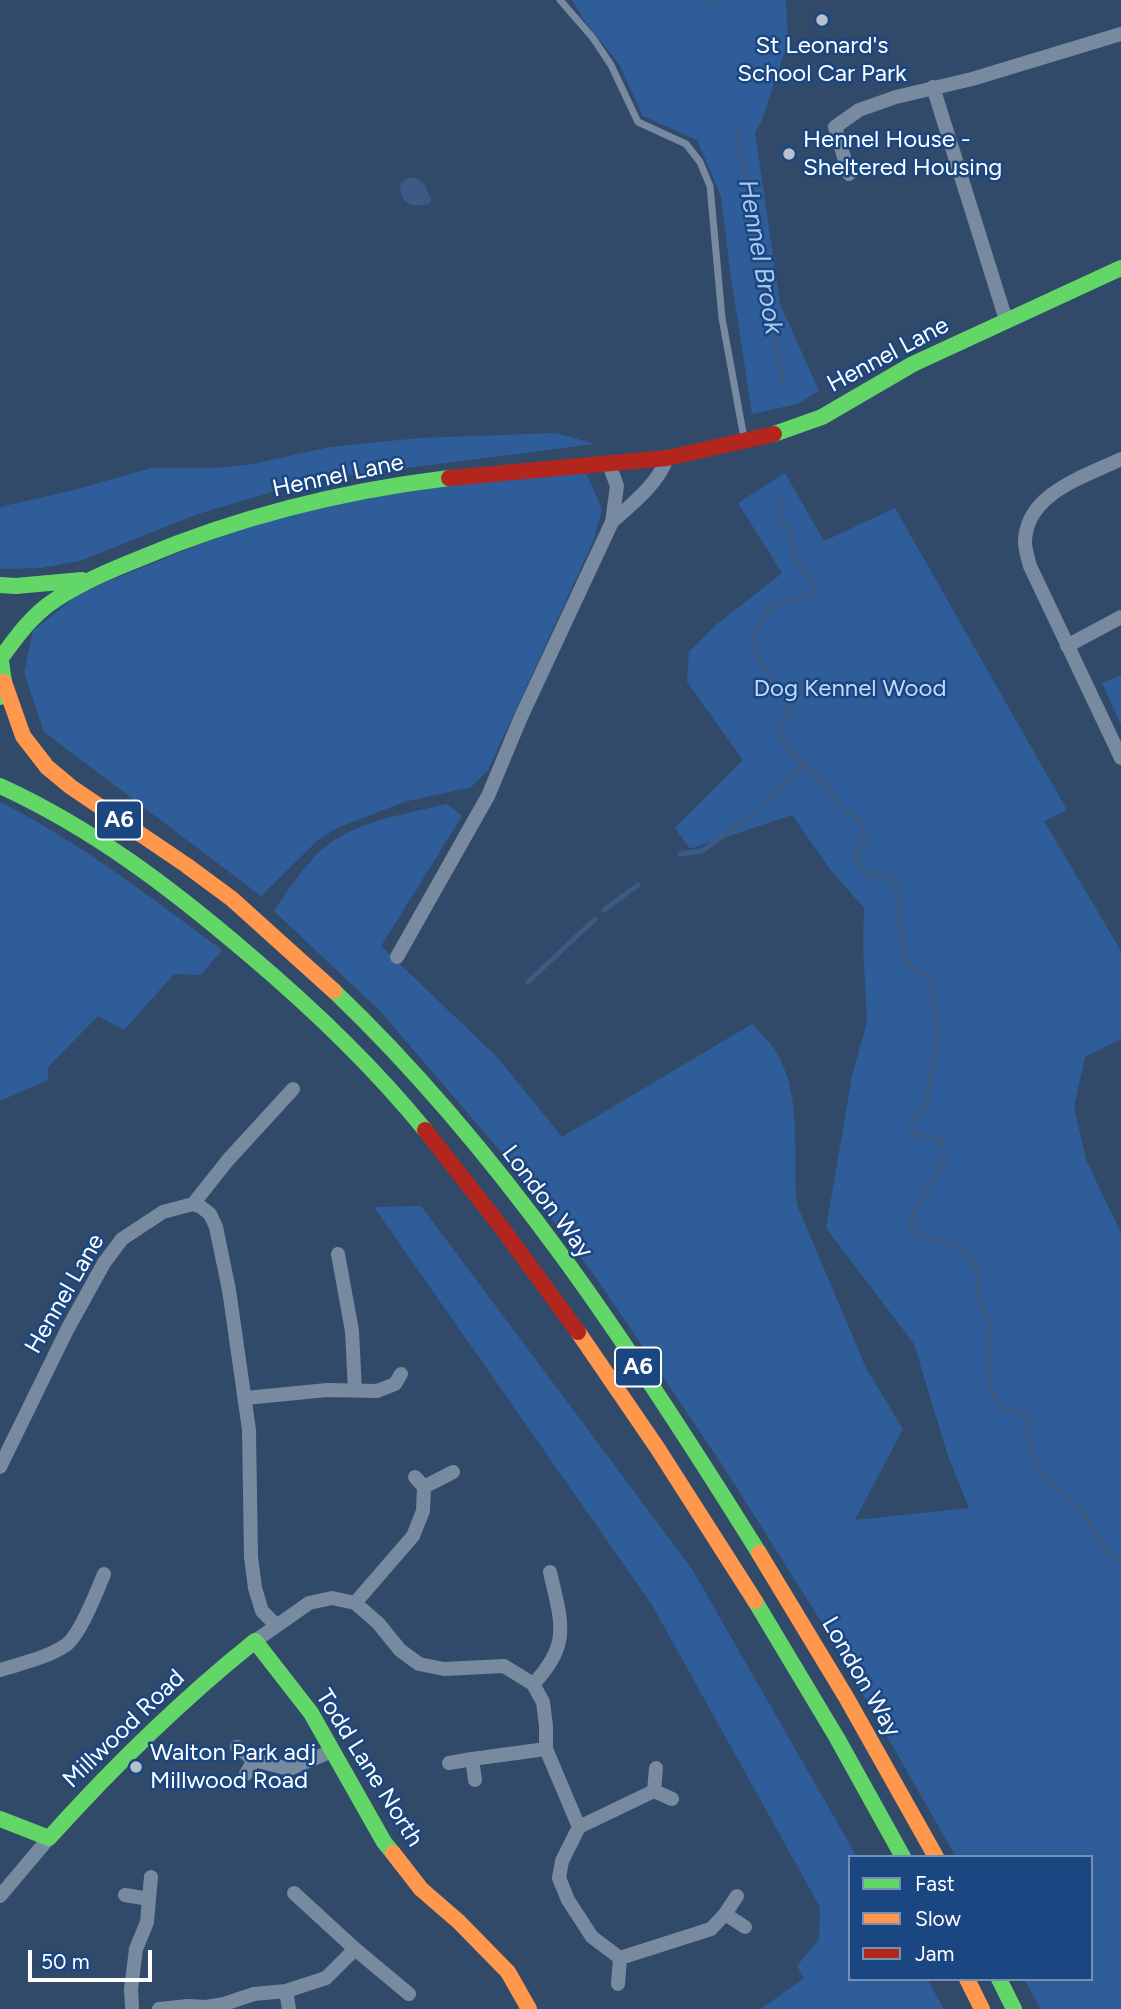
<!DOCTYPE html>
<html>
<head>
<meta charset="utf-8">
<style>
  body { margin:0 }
  #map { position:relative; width:1121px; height:2009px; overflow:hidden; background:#314a6a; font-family:Figtree,sans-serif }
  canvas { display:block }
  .legend { position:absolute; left:848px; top:1855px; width:245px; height:126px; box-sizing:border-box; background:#1a4681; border:2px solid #7690b3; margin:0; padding:9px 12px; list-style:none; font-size:21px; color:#fff }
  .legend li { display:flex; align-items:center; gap:14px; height:35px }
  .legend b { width:35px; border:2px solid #7690b3 }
  .scale { position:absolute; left:28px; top:1950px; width:124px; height:32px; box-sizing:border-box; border:4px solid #fff; border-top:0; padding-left:9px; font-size:21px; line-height:24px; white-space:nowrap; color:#fff; -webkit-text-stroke:5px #1a4681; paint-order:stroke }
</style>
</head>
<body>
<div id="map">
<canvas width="1121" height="2009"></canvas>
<ul class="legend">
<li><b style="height:9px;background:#63d668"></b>Fast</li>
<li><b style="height:9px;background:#ff974d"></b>Slow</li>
<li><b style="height:9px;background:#b3261e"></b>Jam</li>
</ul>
<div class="scale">50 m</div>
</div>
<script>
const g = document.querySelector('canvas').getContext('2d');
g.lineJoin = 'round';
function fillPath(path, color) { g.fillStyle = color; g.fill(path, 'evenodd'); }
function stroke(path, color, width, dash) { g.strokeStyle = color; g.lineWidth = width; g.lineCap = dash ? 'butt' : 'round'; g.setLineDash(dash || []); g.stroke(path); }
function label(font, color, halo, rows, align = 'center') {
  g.font = font + ' Figtree,sans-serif'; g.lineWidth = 5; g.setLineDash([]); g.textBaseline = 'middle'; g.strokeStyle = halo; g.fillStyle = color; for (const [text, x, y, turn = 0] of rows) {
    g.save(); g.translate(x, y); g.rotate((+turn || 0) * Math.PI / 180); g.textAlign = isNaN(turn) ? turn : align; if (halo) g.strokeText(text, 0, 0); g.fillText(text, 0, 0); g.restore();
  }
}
fillPath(new Path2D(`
  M572,0H786L788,41L762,120L755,132L780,304L819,391L797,404L752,414L730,271L721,196L697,140L643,116L619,64L584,20Z
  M556,433L595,444L313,480L198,514L80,561L41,568L0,569V507L74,490L151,468H216L253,464L330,447L419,438Z
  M586,473L602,509L593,542L488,770L471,787L404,802L337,828L317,841L261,896L44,732L24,672L33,631L81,592L251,524L412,488Z
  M785,473L824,541L895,508L1067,810L1044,821L1121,951V1039L1085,1057L1074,1107L1086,1160L1121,1233V2009H1041L1024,1979H1091V1857H956L824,1626L721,1463L597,1279L501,1152L381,1012L274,911C289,889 304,865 325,847C355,822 408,813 447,804L462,816L381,946L498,1058L562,1137L752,1024C760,1033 771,1043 777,1053C803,1099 792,1155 797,1205L866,1368L903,1429L855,1520L969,1508L948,1456L914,1344L826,1228L852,1076L867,1022L863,944L864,908L830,869L792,815L690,849L675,828L743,760L687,682L689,652L716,625L782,573L738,503Z
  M1121,675V725L1102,683Z
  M0,802C80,842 150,897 222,950L201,975L174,974L124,1030L98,1016L48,1067V1080L0,1101Z
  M421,1206L692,1569L857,1857H850V1979H927L944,2009H761L804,1978L797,1966L819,1939L820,1907L652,1605L374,1207Z`), '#2e5d99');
fillPath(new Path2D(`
  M410,177C428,181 424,187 432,200L429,204C409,207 401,206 400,183Z`), '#3b5b85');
stroke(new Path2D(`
  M714,0L715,6
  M737,131L783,384
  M780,500L781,519L790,532L796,560L814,585L812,594L773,607L762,619L753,639L758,658L792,711L778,730L789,752L818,776L843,809L860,821L866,837L855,856L867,874L892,878L900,899L898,917L908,965L934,980L933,999L938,1030L933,1066L926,1106L912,1122L914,1134L941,1140L946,1156L911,1218L913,1230L931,1239L958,1244L978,1272L979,1297L989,1326V1384L1001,1408L1026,1415L1030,1448L1041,1473L1082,1510L1111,1557L1121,1563
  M765,804L804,765
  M680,854L702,851L754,813
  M604,910L638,885
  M528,982L595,919`), '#3b5b85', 5);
stroke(new Path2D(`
  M560,0L593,38L611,65L638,122L686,144L700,162L710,186L722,318L744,438`), '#778aa0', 7);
stroke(new Path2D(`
  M933,87L1006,320
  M849,174L835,127L859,110L896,97L972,79L1121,34
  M1121,459C1084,477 1024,494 1025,544C1026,551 1028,559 1030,566L1121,758
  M612,522C632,504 658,484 667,458
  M1067,646L1121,617
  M397,957L488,796L521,717L612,522L617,486L609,464
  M193,1204L201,1207L210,1214L216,1227L229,1290L249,1430L251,1557L255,1588L262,1611L276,1625
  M338,1254L352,1331L355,1391
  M246,1398L327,1390L377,1391L395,1384L401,1374
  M0,1467L67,1330L104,1263L122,1239L163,1212L193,1204L228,1160L293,1089
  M415,1477L424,1487L453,1472
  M355,1603L413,1536L423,1511L424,1487
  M255,1641L309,1603L332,1598L355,1603L378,1623L400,1650L419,1664L444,1669L504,1666L533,1684L543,1702L546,1726V1749L579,1827L562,1861L559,1878L568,1900L592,1937L620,1958
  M0,1670C22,1663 47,1658 66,1645C80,1635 97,1591 104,1574
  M533,1684C572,1644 561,1621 550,1572
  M237,1747L254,1760L246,1774
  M472,1759L546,1749
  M254,1760L289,1769L332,1751
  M449,1763L472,1759L475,1780
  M656,1768L654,1791L672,1799
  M579,1827L654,1791
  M294,1893L355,1949
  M125,1895L149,1899L151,1877
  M0,1896L49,1838
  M737,1896L725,1914L745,1927
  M620,1958L711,1929L725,1914
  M618,1984L620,1958
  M286,1991L289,2009
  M132,2007L131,1989L136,1949L147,1922L149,1899
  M159,2009L188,2006L206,2007L224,2004L254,1994L286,1991L326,1978L355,1949L409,1994`), '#778aa0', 14);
stroke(new Path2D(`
  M774,434L822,417L913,364L1121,268
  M0,585L16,586L82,580
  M0,655L4,682L0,697
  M1,658C17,636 32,615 55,600C82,582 111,570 141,558C240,516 342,491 449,478
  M0,786C92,828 171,888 247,953C311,1007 372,1065 425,1130
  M334,991C504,1153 635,1354 759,1553
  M755,1601L837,1738L903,1857
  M0,1819L49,1838C113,1767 180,1701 255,1641L311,1713L384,1842L393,1853
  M999,1979L1014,2009`), '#63d668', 16);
stroke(new Path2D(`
  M4,682L23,736L47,767L71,787L186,865L232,899L334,991
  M578,1332L658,1449L755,1601
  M759,1553L846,1697L936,1857
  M393,1853L421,1889L459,1922L508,1972L529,2009
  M967,1979L982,2009`), '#ff974d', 16);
stroke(new Path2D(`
  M449,478L667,458L774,434
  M425,1130L502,1228L578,1332`), '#b3261e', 16);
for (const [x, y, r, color] of [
  [822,20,7,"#b7c0cb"],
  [789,154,7,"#b7c0cb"],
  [136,1767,7,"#b7c0cb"]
]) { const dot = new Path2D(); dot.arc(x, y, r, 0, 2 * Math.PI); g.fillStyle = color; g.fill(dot); stroke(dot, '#1a4681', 2.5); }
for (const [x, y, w] of [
  [119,820,46],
  [638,1367,46]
]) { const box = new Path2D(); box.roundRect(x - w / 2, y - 19.5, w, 39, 5); g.fillStyle = '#1a4681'; g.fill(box); stroke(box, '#fff', 2); }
label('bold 23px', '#fff', null, [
  ["A6",119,820],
  ["A6",638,1367]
]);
label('24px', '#fff', '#1a4681', [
  ["St Leonard's",822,46,"center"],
  ["School Car Park",822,74,"center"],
  ["Hennel House -",803,140],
  ["Sheltered Housing",803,168],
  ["Walton Park adj",150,1753],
  ["Millwood Road",150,1781]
], 'left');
label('24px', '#fff', '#1a4681', [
  ["Hennel Lane",888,355,-28],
  ["Hennel Lane",338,476,-12],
  ["London Way",547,1202,53],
  ["Hennel Lane",65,1294,-60],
  ["London Way",861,1677,60],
  ["Millwood Road",124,1729,-44],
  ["Todd Lane North",369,1768,58]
]);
label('24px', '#c2daf8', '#1a4681', [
  ["Dog Kennel Wood",850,689]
]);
label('italic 26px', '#a9caf2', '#1a4681', [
  ["Hennel Brook",760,257,80]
]);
</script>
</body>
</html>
